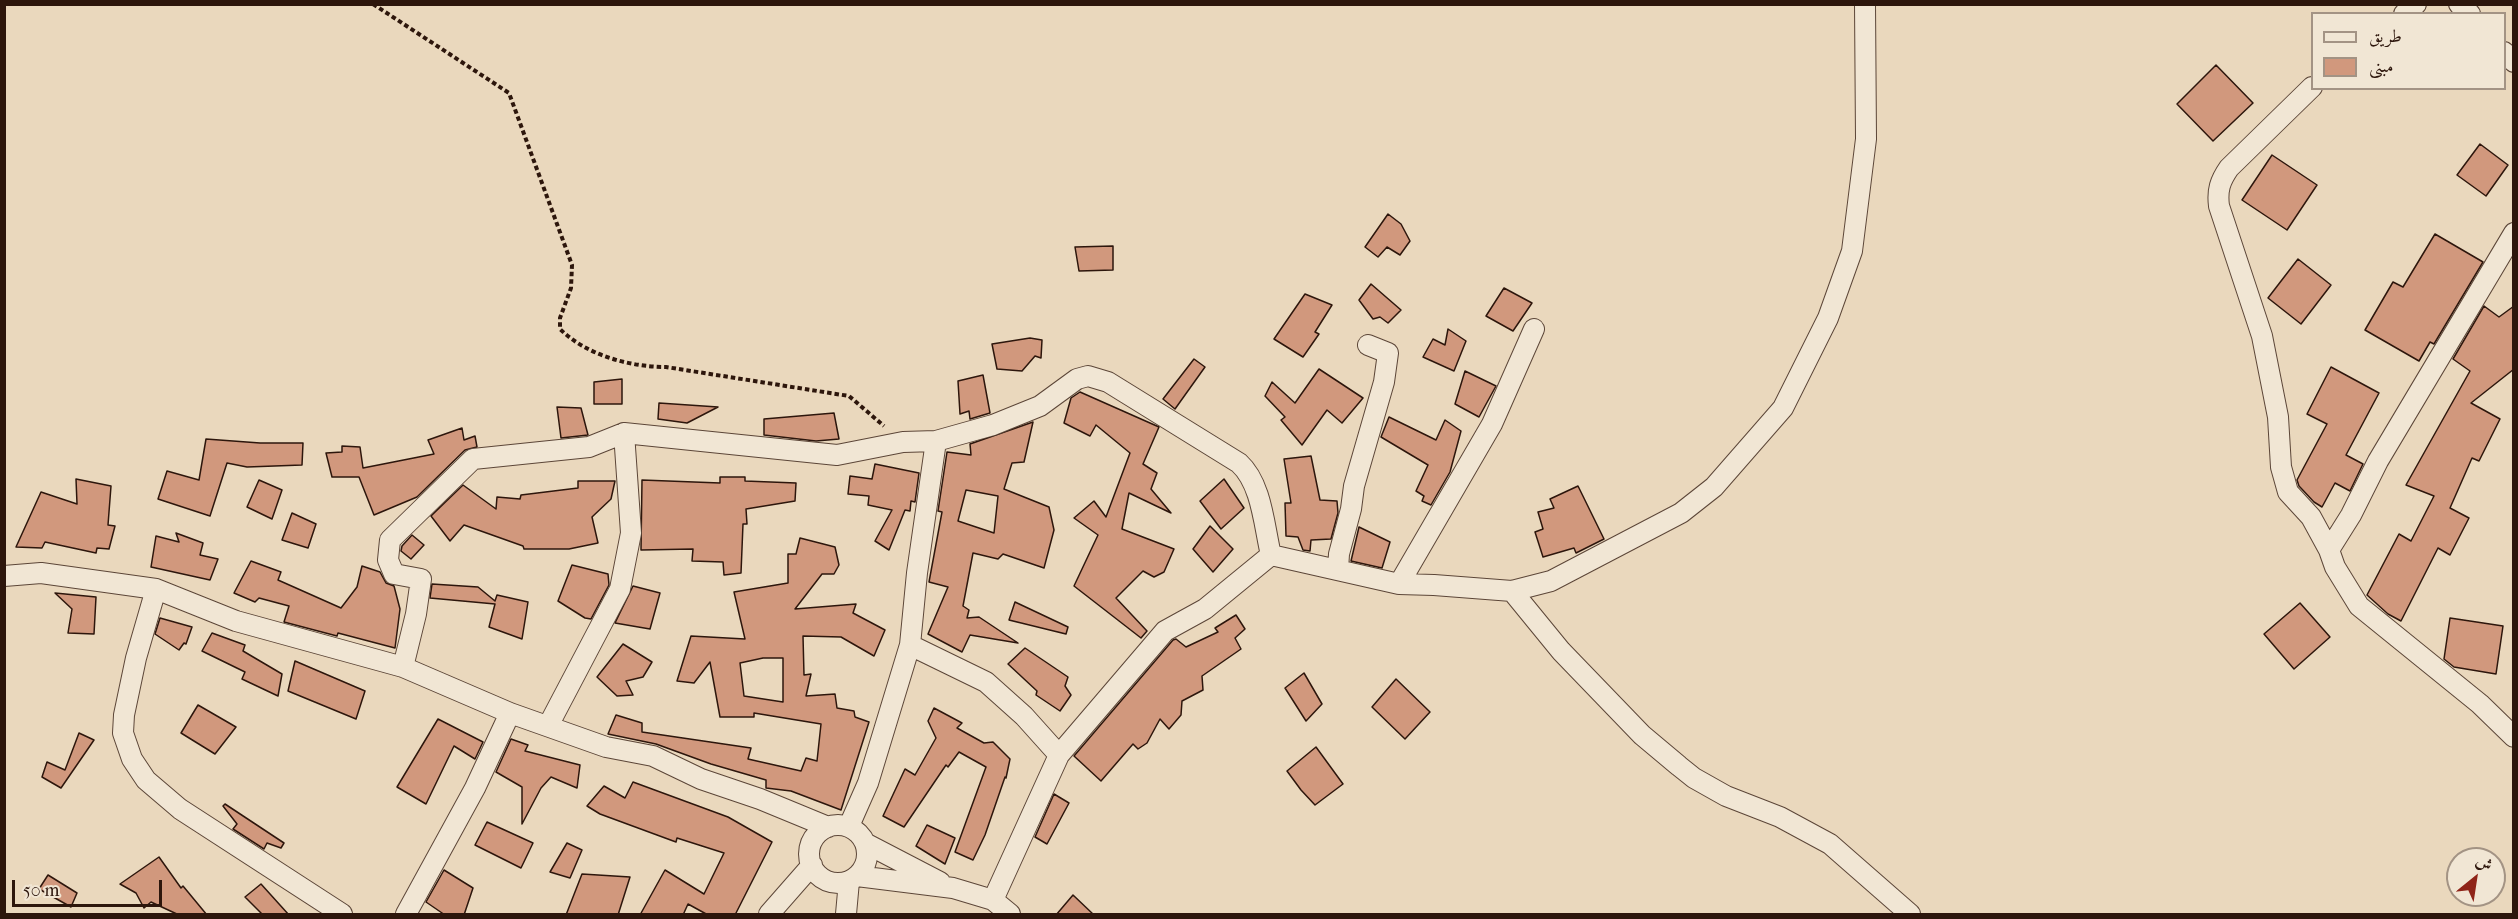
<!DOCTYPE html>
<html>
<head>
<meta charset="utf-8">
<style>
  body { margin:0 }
  #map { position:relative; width:2518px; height:919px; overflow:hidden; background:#ead8bd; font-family:"IM FELL French Canon",Amiri,serif }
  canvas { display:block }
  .frame { position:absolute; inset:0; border:6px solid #2d160c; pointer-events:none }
  .legend { position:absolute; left:2311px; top:12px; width:195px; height:78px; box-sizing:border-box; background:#f1e6d4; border:2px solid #a39384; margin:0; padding:8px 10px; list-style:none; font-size:18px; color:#2d160c }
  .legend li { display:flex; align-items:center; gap:12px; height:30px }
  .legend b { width:30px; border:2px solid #a39384 }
  .north { position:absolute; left:2446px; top:847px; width:60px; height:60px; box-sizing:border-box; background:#f1e6d4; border:2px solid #a39384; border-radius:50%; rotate:30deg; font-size:16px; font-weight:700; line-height:24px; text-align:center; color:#2d160c }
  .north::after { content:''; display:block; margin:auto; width:21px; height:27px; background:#8f2418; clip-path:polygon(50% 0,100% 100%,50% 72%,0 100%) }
  .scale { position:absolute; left:12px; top:880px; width:150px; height:27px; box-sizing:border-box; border:3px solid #2d160c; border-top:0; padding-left:8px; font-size:18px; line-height:21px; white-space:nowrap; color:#2d160c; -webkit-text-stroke:4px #f1e6d4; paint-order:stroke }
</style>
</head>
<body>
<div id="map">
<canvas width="2518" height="919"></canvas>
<div class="frame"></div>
<ul class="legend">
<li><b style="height:8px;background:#f1e6d4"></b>طريق</li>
<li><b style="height:16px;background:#d1987d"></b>مبنى</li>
</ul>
<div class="north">ش</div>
<div class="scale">50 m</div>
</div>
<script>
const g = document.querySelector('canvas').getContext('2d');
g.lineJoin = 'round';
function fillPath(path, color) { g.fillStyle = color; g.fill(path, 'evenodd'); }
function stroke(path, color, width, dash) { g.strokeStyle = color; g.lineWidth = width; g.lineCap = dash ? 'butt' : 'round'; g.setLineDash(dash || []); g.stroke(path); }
const building = new Path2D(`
  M2216,65L2253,103L2213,141L2177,104Z
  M2480,144L2508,165L2486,196L2457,175Z
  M2272,155L2317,185L2287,230L2242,200Z
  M1388,214L1401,224L1410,241L1400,255L1387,247L1378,257L1365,247Z
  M2435,234L2483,262L2434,344L2430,342L2419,361L2365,330L2393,282L2403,287Z
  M1113,246V270L1079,271L1075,247Z
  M2298,259L2331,285L2301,324L2268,298Z
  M1371,284L1401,310L1388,323L1380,317L1373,319L1359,300Z
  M1504,288L1532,303L1513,331L1486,316Z
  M1305,294L1332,305L1315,332L1319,334L1303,357L1274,339Z
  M2484,306L2499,317L2514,306V369L2471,403L2500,419L2479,461L2472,458L2450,508L2469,518L2450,555L2438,548L2401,621L2388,614L2367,595L2399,534L2411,541L2434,496L2406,485L2470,371L2453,359Z
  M1448,329L1466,341L1454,371L1423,357L1433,339L1445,345Z
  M1030,338L1042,340L1041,358L1035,356L1022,371L997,369L992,344Z
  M1194,359L1205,367L1175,409L1163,399Z
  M2331,367L2379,393L2346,455L2363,464L2350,491L2335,483L2322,507L2314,502L2299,486L2297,480L2327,424L2307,414Z
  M1319,369L1363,398L1342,423L1327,410L1302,445L1281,420L1285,417L1265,396L1272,382L1295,403Z
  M1465,371L1496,386L1479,417L1455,404Z
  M983,375L990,413L970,419L969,411L960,414L958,381Z
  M622,379V404H594V382Z
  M1080,392L1159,427L1143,464L1157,473L1151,489L1171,513L1129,493L1122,529L1174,549L1164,572L1154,577L1143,571L1116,598L1147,631L1141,638L1074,586L1098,535L1074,518L1094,501L1106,517L1130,453L1096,425L1090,436L1064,423L1071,398Z
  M659,403L718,407L687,423L658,419Z
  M557,407L581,408L588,435L561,438Z
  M834,413L839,439L816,441L764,435V419Z
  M1389,417L1436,440L1445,420L1461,431L1450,472L1431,505L1422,501L1424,496L1416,491L1428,465L1381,437Z
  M1033,422L1024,462L1012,463L1004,489L1049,507L1054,530L1044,568L1003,554L998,559L973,553L963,606L969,610L967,618L979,617L1018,643L970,635L962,652L928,634L948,587L929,582L942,512L938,511L947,452L971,455L970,444ZM966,490L998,496L994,533L958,521Z
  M462,428L464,440L475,436L477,447L465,450L417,497L374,515L359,477H332L326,453L342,452V446L360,447L363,468L434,454L428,440Z
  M206,439L260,443H303L302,465L247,467L227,463L210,516L158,499L167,471L199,480Z
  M1311,456L1320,500L1337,501L1338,513L1331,539L1311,540L1310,551L1303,550L1298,537L1286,536L1285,503H1291L1284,459Z
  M875,464L919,473L915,502L911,501L910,511L905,510L889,550L875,541L892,510L868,505L869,496L848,494L850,476L872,479Z
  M720,477H745V481L796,483L795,501L746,509L747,524H743L741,573L724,575L723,562L692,561L693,549L641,550L642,480L720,483Z
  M76,479L111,486L108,525L115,526L109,549L97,548L96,553L45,542L42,548L16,547L41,492L77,504Z
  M1224,479L1244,508L1221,529L1200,501Z
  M259,480L282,490L272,519L247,507Z
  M578,481H615L611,499L592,517L598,543L569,549H524L523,546L464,525L450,541L431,516L463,485L496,509L497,497L520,499L521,495L578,488Z
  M1578,486L1604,539L1576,553L1574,548L1543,557L1535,532L1543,529L1538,512L1554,508L1550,499Z
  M292,513L316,524L308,548L282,540Z
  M1210,526L1233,549L1213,572L1193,549Z
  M1359,527L1390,542L1382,568L1351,561Z
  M176,533L203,543L200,555L218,559L210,580L151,567L156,536L179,542Z
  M412,535L424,545L411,559L401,551L402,546Z
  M800,538L835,547L839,565L834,574H822L795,609L856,604L853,613L885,630L874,656L841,637L803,636L804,675L811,674L806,696L835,694L837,708L854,711L855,717L869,722L841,810L791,791L766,788V780L711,764L656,744L608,734L616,715L642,723V732L751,748L748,759L801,771L806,758L817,761L821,724L754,713V717H720L710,662L694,683L677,681L691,636L745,639L734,592L788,583V554H796ZM763,658H783V702L744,696L740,663Z
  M251,561L281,572L278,580L341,608L357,587L362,566L380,572L386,583L394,586L400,609L395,648L338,633L337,636L284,622L289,606L259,598L255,602L234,593Z
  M572,565L608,574L609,585L591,619L585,618L558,601Z
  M432,584L478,587L495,601L497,595L528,602L522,639L489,627L495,604L430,598Z
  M633,586L660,593L650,629L615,623Z
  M55,593L96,597L94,634L68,633L72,609Z
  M1015,602L1068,627L1066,634L1009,620Z
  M2300,603L2330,637L2294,669L2264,634Z
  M1236,615L1245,629L1235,638L1241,649L1202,676L1203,690L1182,701L1181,715L1169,729L1160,719L1147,743L1138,749L1133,744L1101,781L1074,756L1173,640L1176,639L1186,647L1218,632L1215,628Z
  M160,618L192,627L186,644L184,643L179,650L155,634Z
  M2450,618L2503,626L2496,674L2454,667L2444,659Z
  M212,633L245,645L243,651L282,674L278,696L242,679L245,672L202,651Z
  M623,644L652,662L643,677L626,681L633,695L617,696L597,677Z
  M1025,648L1068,677L1065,686L1071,695L1060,711L1036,695L1037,691L1008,664Z
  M295,661L365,691L356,719L288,691Z
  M1304,673L1322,704L1306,721L1285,688Z
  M1396,679L1430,712L1405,739L1372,707Z
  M198,705L236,727L215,754L181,733Z
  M934,708L962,723L957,728L984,743L993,742L1010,759L1006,778L1005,777L985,835L973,860L955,852L986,767L959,752L948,767L946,765L904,827L883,816L905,769L915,775L936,738L928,721Z
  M438,719L483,742L475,759L454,746L426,804L397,787Z
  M79,733L94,740L61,788L42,777L47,762L65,770Z
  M511,739L528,745L525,751L580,765L577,788L551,777L541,788L522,824V787L496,772Z
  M1316,747L1343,784L1315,805L1301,790L1287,771Z
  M633,782L728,817L772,842L735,915H708L688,904L683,915H640L665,870L704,894L724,853L677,838L676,842L600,814L587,806L604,786L625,798Z
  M1054,794L1069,803L1047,844L1035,837Z
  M225,804L284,843L281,848L267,843L264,849L233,829L237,824L223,806Z
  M487,822L533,843L521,868L475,845Z
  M927,825L955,838L945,864L916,846Z
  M567,843L582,850L570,878L550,872Z
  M159,857L181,888L183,886L207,915H179L151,902L144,908L136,893L120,884Z
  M444,870L473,888L464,915H445L426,902Z
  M582,874L630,877L618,915H566Z
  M48,875L77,893L71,907L39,889Z
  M261,884L289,915H263L245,897Z
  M1073,895L1094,915H1056Z`);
fillPath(building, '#d1987d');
stroke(building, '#2d160c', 1.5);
const minor = new Path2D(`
  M2459,4L2470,14
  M2404,14L2416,4
  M2504,52L2514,62
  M2312,87L2229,168C2220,181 2217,190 2219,206L2262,336L2278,417L2281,467L2288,492L2311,517L2329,550
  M2514,233L2378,461L2351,515L2329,550L2335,567L2359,606L2480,704L2514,737
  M1338,570L1339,554L1351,509L1354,486L1384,382L1388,353L1368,345
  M4,576L41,573L156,589L236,621L403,667L510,713L606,747L653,756L701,779L760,799L828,827
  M1399,584L1492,424L1534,329
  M156,589L136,658L124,715L123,733L132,759L146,780L180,809L342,914
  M1512,591L1561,651L1642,735L1679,766L1694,778L1726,796L1780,817L1830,844L1910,914
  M910,645L986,682L1024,716L1059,755
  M403,667L416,614L421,579L394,574L388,560L390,540L473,459L589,447L624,433L837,455L903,442L936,441L993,425L1040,406L1077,379L1088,376L1108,382L1239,463C1262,484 1264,526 1271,555
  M548,726L620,589L631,533L624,433
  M809 854a29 29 0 1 1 58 0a29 29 0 1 1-58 0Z
  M849,826L868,783L910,645L917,573L936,441
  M865,843L940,882
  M857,876L953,888L993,900L1010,914
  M993,900L1059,755L1165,631L1205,609L1271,555L1399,584L1434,585L1512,591L1551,581L1681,513L1714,487L1783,408L1828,318L1852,251L1866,139L1865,4
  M406,914L475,788L510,713
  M769,914L812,865
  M846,914L849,881`);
stroke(minor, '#5c4638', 22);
stroke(new Path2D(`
  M373,4L509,93L572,265L571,288L560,318V329C586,355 630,367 666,367L849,396L884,426`), '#2d160c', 4, [4.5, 3]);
stroke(minor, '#f1e6d4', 20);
</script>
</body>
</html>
